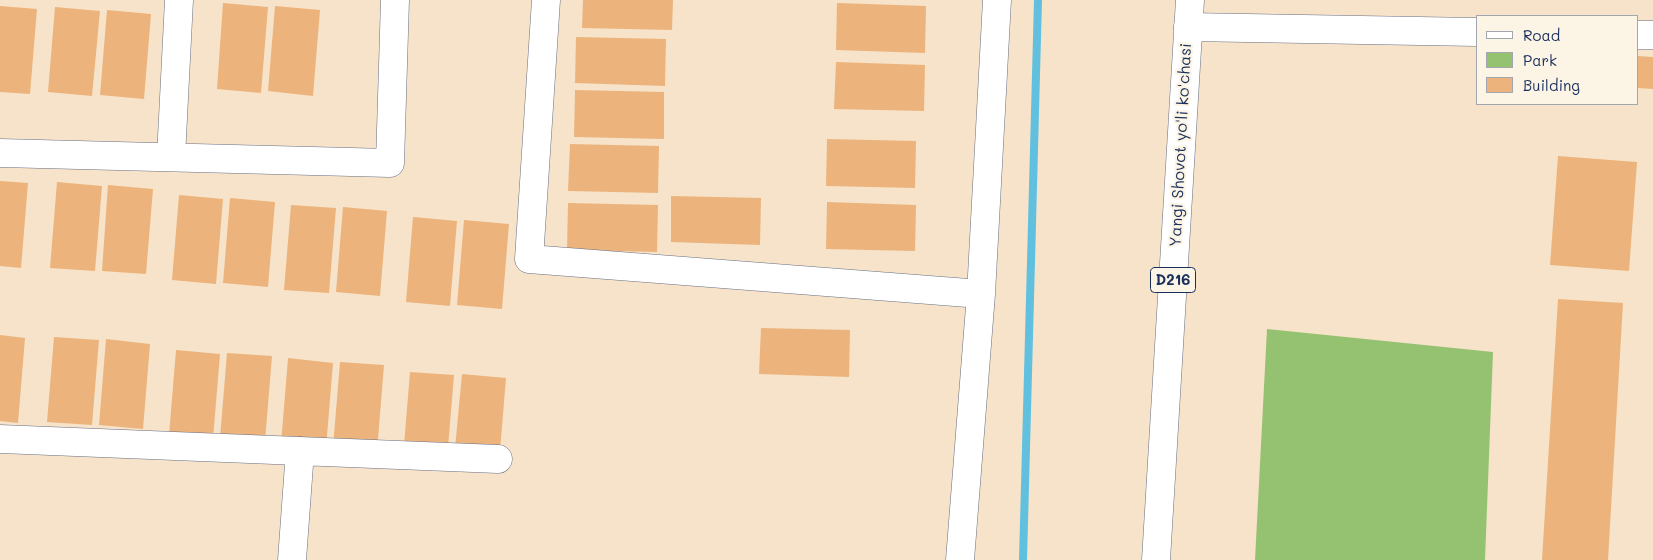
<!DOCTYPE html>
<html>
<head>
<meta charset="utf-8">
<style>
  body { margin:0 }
  #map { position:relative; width:1653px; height:560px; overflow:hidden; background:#f6e3c9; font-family:Mali,sans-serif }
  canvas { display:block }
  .legend { position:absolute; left:1476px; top:15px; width:162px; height:90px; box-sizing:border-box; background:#fcf5e5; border:1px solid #a2a6af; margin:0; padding:6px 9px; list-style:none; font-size:15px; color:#1b2f5e }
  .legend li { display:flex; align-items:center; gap:10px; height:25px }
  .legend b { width:25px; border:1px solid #a2a6af }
</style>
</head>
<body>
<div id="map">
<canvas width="1653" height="560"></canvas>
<ul class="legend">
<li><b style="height:6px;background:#fff"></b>Road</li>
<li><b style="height:14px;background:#95c271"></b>Park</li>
<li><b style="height:14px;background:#ecb47c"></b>Building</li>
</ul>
</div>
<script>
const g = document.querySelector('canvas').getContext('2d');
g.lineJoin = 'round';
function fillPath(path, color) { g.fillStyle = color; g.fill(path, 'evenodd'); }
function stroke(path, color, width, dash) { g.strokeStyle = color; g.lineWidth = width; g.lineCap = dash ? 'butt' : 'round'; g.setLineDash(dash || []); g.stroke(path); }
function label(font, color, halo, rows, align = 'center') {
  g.font = font + ' Mali,sans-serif'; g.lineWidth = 4.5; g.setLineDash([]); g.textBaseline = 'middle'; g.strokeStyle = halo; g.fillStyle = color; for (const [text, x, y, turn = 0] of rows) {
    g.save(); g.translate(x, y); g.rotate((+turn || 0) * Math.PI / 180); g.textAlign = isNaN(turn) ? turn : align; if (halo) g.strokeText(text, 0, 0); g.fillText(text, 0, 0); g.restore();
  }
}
fillPath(new Path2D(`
  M1267,329L1493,352L1485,560H1255Z`), '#95c271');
stroke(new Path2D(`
  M1023,560L1038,0`), '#60c0de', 8);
fillPath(new Path2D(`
  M583,0H673L672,30L582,28Z
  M223,3L268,7L261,93L217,89Z
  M837,3L926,6L925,53L836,50Z
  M0,6L37,9L30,94L0,92Z
  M275,6L320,10L313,96L268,91Z
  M55,7L100,11L92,96L48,92Z
  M107,10L151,14L144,99L100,95Z
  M576,37L666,39L665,86L575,83Z
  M1637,56L1653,57V89L1637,88Z
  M836,62L925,65L924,111L834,109Z
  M575,90L664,92V139L574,137Z
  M827,139L916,141L915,188L826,186Z
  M570,144L659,146L658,193L568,191Z
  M1558,156L1637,162L1629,271L1550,265Z
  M0,181L28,183L21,268L0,266Z
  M57,182L102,186L95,271L50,268Z
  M108,185L153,189L146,274L102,271Z
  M179,195L223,199L216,284L172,280Z
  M671,196L761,198L760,245L671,242Z
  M230,198L275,202L268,287L223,283Z
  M827,202L916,205L915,251L826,249Z
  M568,203L658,205L657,252L567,250Z
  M291,205L336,208L329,293L284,290Z
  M343,207L387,211L380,296L336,292Z
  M413,217L457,221L450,306L406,302Z
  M464,220L509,224L502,309L457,305Z
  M1558,299L1623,303L1608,560H1542Z
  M761,328L850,330L849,377L759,374Z
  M0,335L25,338L18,423L0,421Z
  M54,337L99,340L92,425L47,422Z
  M106,339L150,344L143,429L99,425Z
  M176,350L220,354L213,439L169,435Z
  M227,353L272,356L265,441L220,438Z
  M288,358L333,363L326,448L281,444Z
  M340,362L384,365L377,451L333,447Z
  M410,372L454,375L447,460L403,457Z
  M462,374L506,378L499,463L454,459Z`), '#ecb47c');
const minor = new Path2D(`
  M546,0L529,259L981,294
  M1188,27L1477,32
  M1637,35H1653
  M0,153L390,163L395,0
  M171,157L179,0
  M0,439L498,459
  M292,560L300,451
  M960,560L981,294L997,0`);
const primary = new Path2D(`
  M1156,560L1190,0`);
stroke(minor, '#686e83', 29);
stroke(primary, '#686e83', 29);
stroke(minor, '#fff', 28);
stroke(primary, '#fff', 28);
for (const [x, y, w] of [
  [1173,280,45]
]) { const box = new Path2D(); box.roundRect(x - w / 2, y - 12.5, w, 25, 4); g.fillStyle = '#fcf5e5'; g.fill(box); stroke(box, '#1b2f5e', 1); }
label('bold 15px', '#1b2f5e', null, [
  ["D216",1173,280]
]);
label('16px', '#1b2f5e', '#fcf5e5', [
  ["Yangi Shovot yo'li ko'chasi",1181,145,-87]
]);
</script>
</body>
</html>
